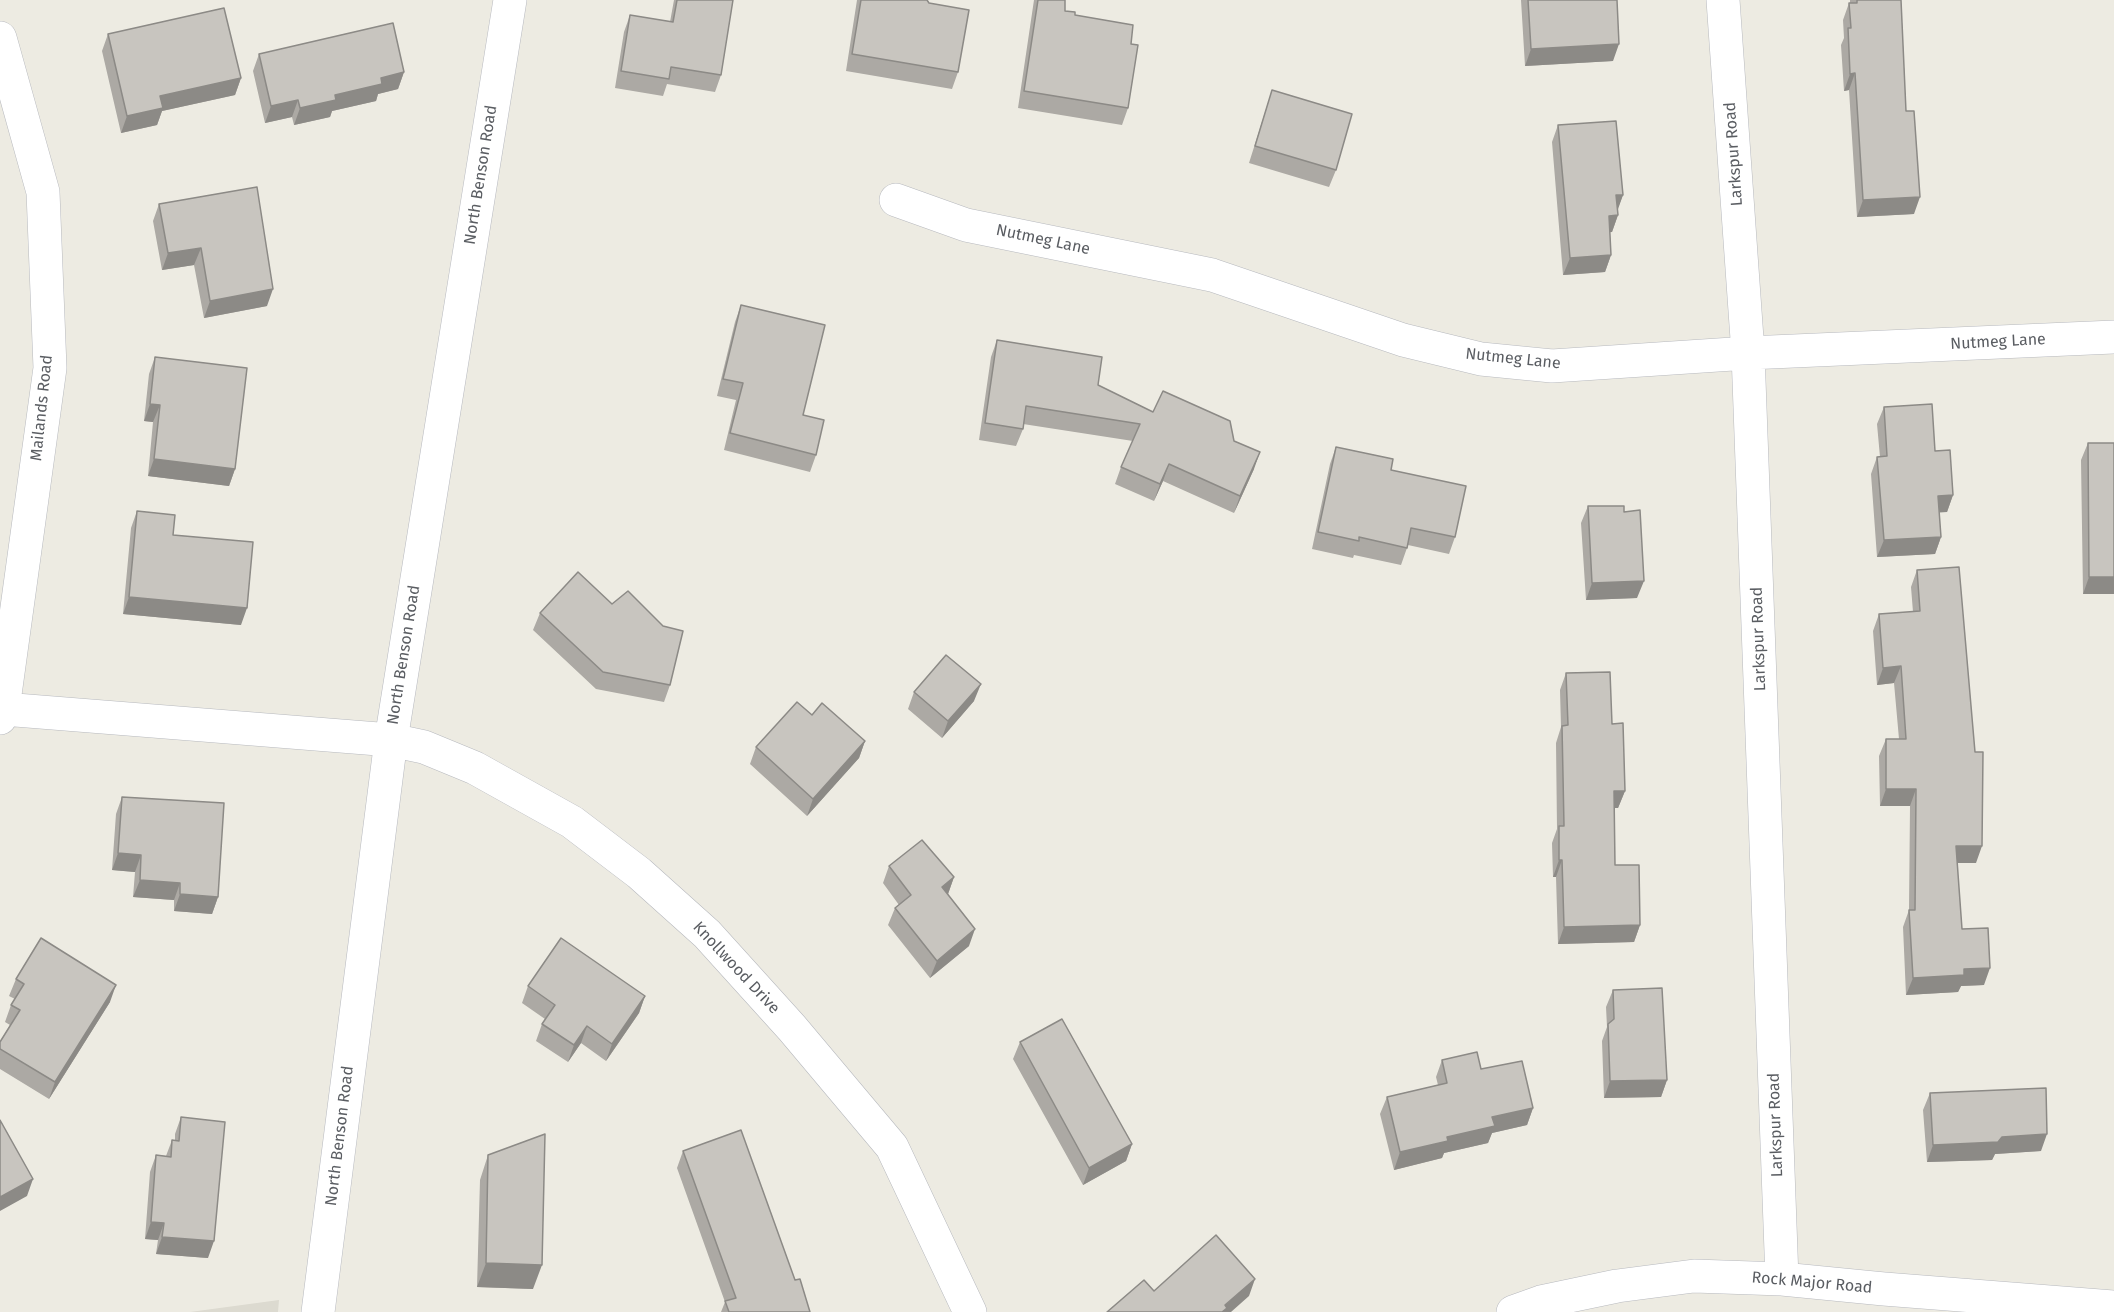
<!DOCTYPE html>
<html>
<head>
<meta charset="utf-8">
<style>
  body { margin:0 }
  canvas { display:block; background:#edebe2 }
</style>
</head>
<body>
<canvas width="2114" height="1312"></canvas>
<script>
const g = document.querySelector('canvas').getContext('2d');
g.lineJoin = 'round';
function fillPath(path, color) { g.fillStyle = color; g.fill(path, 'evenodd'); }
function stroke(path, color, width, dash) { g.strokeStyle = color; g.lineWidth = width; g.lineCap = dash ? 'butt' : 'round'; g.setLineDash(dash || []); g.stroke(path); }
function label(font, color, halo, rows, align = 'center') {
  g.font = font + ' "Fira Sans",sans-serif'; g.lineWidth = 6; g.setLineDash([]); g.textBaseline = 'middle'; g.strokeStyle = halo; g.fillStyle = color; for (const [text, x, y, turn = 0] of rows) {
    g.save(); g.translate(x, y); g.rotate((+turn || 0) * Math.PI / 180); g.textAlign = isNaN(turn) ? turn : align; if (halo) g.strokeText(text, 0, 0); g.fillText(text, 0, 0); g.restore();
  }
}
fillPath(new Path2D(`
  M279,1300L278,1312H190Z`), '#dcdad0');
const minor = new Path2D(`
  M1723,0L1748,353L1782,1279
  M0,38L43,192L50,368L3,709L0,718
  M896,200L966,225L1212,275L1403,340L1481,359L1552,366L1748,353L2114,337
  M3,709L391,740L424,747L475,768L572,822L639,873L707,934L792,1028L892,1147L970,1312
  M1513,1312L1541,1302L1617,1286L1694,1276L1782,1279L1884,1289L2114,1307`);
const secondary = new Path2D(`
  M318,1312L391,740L510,0`);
stroke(minor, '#b7b9be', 34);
stroke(secondary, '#b8bac0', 34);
stroke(minor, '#fff', 33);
stroke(secondary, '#fff', 33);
fillPath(new Path2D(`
  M674,0H733L721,75L715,92L667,84L663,96L615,88L624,32L630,15L670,22Z
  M857,0H927L958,72L952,89L846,71Z
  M1034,0H1065V11L1131,44L1128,108L1122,125L1018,108Z
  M1521,0H1617L1613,61L1525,66Z
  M1850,0H1901L1906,111L1914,214L1857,217L1849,90L1844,91L1841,45L1844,38L1843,20L1849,3H1850Z
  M108,34L241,78L235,95L162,111L157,125L121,133L102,51Z
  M259,54L404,72L398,89L378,94L376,101L332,111L330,117L294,125L292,117L265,123L253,71Z
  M1272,90L1336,170L1329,187L1249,163Z
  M1558,125L1623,195L1617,210L1618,215L1612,232H1610L1611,255L1605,272L1563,275L1552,142Z
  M159,204L267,306L204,318L194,265L162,270L153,221Z
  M741,305L803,415L816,455L810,472L724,450L736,400L717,396L735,322Z
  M997,340L1098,385L1153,412L1234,441L1254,469L1234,513L1163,481L1154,501L1115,484L1121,467L1133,441L1023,424V429L1016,446L979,440L991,357Z
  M155,357L235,469L229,486L148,476L153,422L144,421L149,374Z
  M1884,407L1935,451L1953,495L1947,512H1939L1941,537L1935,554L1877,557L1871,474L1877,457H1880L1877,424Z
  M2088,443L2114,594H2083L2081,460Z
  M1336,447L1455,537L1449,554L1408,545L1401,565L1354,555L1353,558L1312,549L1330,464Z
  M1588,506L1624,512L1637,598L1586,600L1581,523Z
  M137,511L173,535L241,625L123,614L131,528Z
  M1917,570L1976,863H1957L1962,929L1984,985L1961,986L1958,992L1906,995L1903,927L1909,910L1910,806H1880L1879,756L1886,739H1899L1894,683L1877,685L1873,631L1879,614L1913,612L1911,587Z
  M612,604L670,685L664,702L596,689L533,630L540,613Z
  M1566,673L1612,724L1625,791L1618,808H1614L1615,865L1640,925L1634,942L1558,944L1556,877H1553L1552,843L1557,829L1556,743L1561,727L1560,690Z
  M914,692L974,701L942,738L908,709Z
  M812,715L865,741L859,758L807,816L750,764L756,747Z
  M122,797L218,897L212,914L174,911V900L133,897L135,872L112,870L116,814Z
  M889,866L954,877L948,894L969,946L930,978L888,925L895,908L899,905L883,883Z
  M16,979L110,1002L49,1099L0,1069V1042L10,1025L5,1022L11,1005L15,999L9,996Z
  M528,986L645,996L639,1013L606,1061L581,1043L568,1062L536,1041L542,1024L545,1019L522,1003Z
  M1613,990L1667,1080L1661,1097L1604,1098L1602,1041L1607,1027L1606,1007Z
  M1020,1042L1132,1144L1126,1161L1083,1185L1013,1059Z
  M1442,1060L1481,1069L1533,1108L1527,1125L1492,1133L1488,1143L1444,1153L1442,1158L1394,1170L1380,1114L1387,1097L1438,1085L1436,1077Z
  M1930,1093L2041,1151L1995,1154L1992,1160L1927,1162L1923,1110Z
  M181,1117L208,1258L156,1254L158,1240L145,1239L150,1172L156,1155L166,1156L172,1140H175V1134Z
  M683,1151L795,1280L810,1312H721L725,1302L677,1168Z
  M488,1155L533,1289L477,1287L480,1180Z`), '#aca9a4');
fillPath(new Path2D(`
  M1619,44L1613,61L1525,66L1531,49Z
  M404,72L398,89L378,94L376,101L332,111L330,117L294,125L300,108L381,78Z
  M1855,73L1849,90L1844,91L1850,74Z
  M241,78L235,95L162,111L157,125L121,133L127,116L160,96Z
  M298,100L292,117L265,123L271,106Z
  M1616,195H1623L1617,212Z
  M1920,197L1914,214L1857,217L1863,200Z
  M1618,215L1612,232L1602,233L1609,216Z
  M201,248L194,265L162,270L168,253Z
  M1611,255L1605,272L1563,275L1570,258Z
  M273,289L267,306L204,318L210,301Z
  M150,404L160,405L153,422L144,421Z
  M1260,452L1254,469L1234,513L1240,496Z
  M154,459L235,469L229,486L148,476Z
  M1169,464L1163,481L1154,501L1160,484Z
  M1953,495L1947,512L1932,513L1938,496Z
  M1941,537L1935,554L1877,557L1884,540Z
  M2089,577H2114V594H2083Z
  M1644,581L1637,598L1586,600L1592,583Z
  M129,597L247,608L241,625L123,614Z
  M1901,666L1894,683L1877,685L1883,668Z
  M981,684L974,701L942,738L948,721Z
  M865,741L859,758L807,816L813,799Z
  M1886,789H1916L1910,806H1880Z
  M1614,791H1625L1618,808H1608Z
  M1956,846H1982L1976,863H1950Z
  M118,853L141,855L135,872L112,870Z
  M1559,860H1562L1556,877H1553Z
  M954,877L948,894L935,904L942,887Z
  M140,880L180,883L174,900L133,897Z
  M180,894L218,897L212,914L174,911Z
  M1640,925L1634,942L1558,944L1564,927Z
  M975,929L969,946L930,978L937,961Z
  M1990,968L1984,985L1961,986L1958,992L1906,995L1913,978L1964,969Z
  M116,985L110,1002L49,1099L55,1082Z
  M645,996L639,1013L606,1061L612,1044Z
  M587,1026L581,1043L568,1062L574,1045Z
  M1667,1080L1661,1097L1604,1098L1610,1081Z
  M1533,1108L1527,1125L1492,1133L1488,1143L1444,1153L1442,1158L1394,1170L1400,1152L1447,1137L1492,1117Z
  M2047,1134L2041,1151L1995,1154L1992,1160L1927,1162L1933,1145L2002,1137Z
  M1132,1144L1126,1161L1083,1185L1089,1168Z
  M33,1179L27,1196L0,1211V1197Z
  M151,1222L164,1223L158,1240L145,1239Z
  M162,1237L214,1241L208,1258L156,1254Z
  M486,1263L542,1265L533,1289L477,1287Z
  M1255,1279L1249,1296L1231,1312H1222L1225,1305Z`), '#8c8a86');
const building = new Path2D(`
  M677,0H733L721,75L671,67L669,79L621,71L630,15L673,22Z
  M861,0H927L929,3L969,10L958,72L852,54Z
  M1038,0H1065V11L1075,12V15L1133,25L1131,44L1138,45L1128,108L1024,91Z
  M1528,0H1617L1619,44L1531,49Z
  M1857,0H1901L1906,111H1914L1920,197L1863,200L1855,73L1850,74L1848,28H1851L1849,3H1857Z
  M224,8L241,78L160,96L163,108L127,116L108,34Z
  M393,23L404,72L381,78L382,84L335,95L336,100L300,108L298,100L271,106L259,54Z
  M1272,90L1352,114L1336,170L1255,146Z
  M1616,121L1623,195H1616L1618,215L1609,216L1611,255L1570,258L1558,125Z
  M257,187L273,289L210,301L201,248L168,253L159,204Z
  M741,305L825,325L803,415L824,420L816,455L730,433L743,383L723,379Z
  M997,340L1102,357L1098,385L1153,412L1163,391L1230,421L1234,441L1260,452L1240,496L1169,464L1160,484L1121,467L1140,424L1026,406L1023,429L985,423Z
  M155,357L247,368L235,469L154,459L160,405L150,404Z
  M1932,404L1935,451L1950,450L1953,495L1938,496L1941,537L1884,540L1877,457L1887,456L1884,407Z
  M2088,443H2114V577H2089Z
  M1336,447L1393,459L1391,470L1466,486L1455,537L1411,528L1407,548L1359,537V541L1318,532Z
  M1588,506H1624V512L1640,510L1644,581L1592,583Z
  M137,511L175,515L173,535L253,542L247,608L129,597Z
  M1959,567L1975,752H1983L1982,846H1956L1962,929L1988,928L1990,968L1964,969V975L1913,978L1909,910H1915L1916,789H1886V739H1906L1901,666L1883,668L1879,614L1920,611L1917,570Z
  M578,572L612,604L628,591L663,626L683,631L670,685L603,672L540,613Z
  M946,655L981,684L948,721L914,692Z
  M1610,672L1612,724L1623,723L1625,791H1614L1615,865H1639L1640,925L1564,927L1562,860H1559V826H1564L1562,726L1568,725L1566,673Z
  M797,702L812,715L822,703L865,741L813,799L756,747Z
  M122,797L224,803L218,897L180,894V883L140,880L141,855L118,853Z
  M922,840L954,877L942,887L975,929L937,961L895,908L911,895L889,866Z
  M41,938L116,985L55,1082L0,1049V1042L20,1010L11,1005L24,984L16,979Z
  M561,938L645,996L612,1044L587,1026L574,1045L542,1024L555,1005L528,986Z
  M1662,988L1667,1080L1610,1081L1608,1024L1614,1019L1613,990Z
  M1062,1019L1132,1144L1089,1168L1020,1042Z
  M1477,1052L1481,1069L1522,1061L1533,1108L1492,1117L1495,1126L1447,1137L1448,1141L1400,1152L1387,1097L1447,1083L1442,1060Z
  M2046,1088L2047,1134L2002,1137L1998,1142L1933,1145L1930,1093Z
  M181,1117L225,1122L214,1241L162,1237L164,1223L151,1222L156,1155L171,1157L172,1140L179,1141Z
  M0,1120L33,1179L0,1197Z
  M741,1130L795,1280L800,1279L810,1312H729L725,1301L736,1298L683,1151Z
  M545,1134L542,1265L486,1263L488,1155Z
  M1216,1235L1255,1279L1225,1305L1227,1308L1222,1312H1107L1144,1280L1154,1291Z`);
fillPath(building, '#c8c5bf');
stroke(building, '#8c8a86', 1.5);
label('16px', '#5a5d62', '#fff', [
  ["Larkspur Road",1734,154,-94],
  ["North Benson Road",481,175,-81],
  ["Nutmeg Lane",1043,240,12],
  ["Nutmeg Lane",1998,342,-3],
  ["Nutmeg Lane",1513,359,6],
  ["Mailands Road",42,408,-84],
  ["Larkspur Road",1759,639,-92],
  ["North Benson Road",404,655,-81],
  ["Knollwood Drive",736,968,47],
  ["Larkspur Road",1776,1125,-92],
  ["North Benson Road",340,1136,-83],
  ["Rock Major Road",1812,1283,5]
]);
</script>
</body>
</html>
